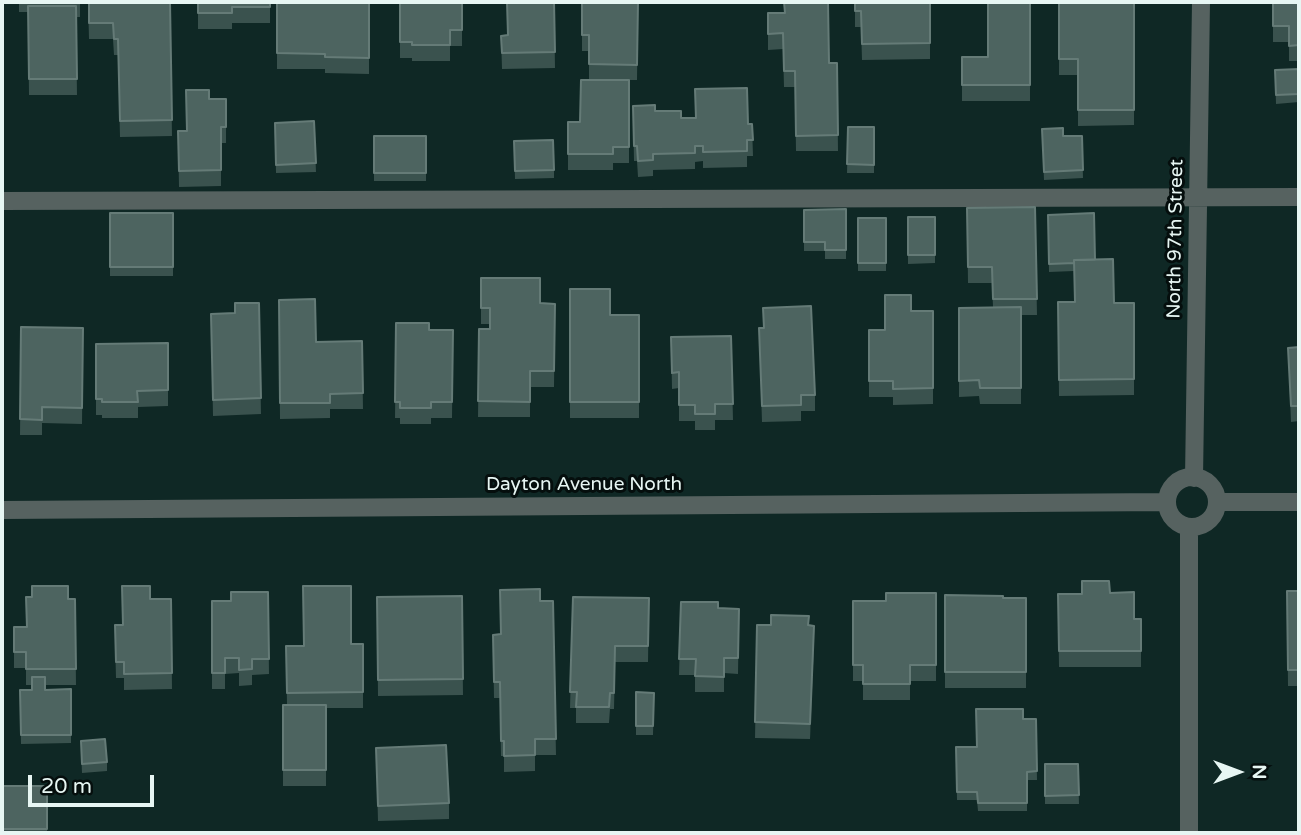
<!DOCTYPE html>
<html>
<head>
<meta charset="utf-8">
<style>
  body { margin:0 }
  #map { position:relative; width:1301px; height:835px; overflow:hidden; background:#0f2825; font-family:"Varela Round",sans-serif }
  canvas { display:block }
  .frame { position:absolute; inset:0; border:4px solid #e7f6f3; pointer-events:none }
  .north { position:absolute; left:1203px; top:737px; width:70px; height:70px; -webkit-text-stroke:5px #050e0d; paint-order:stroke; rotate:90deg; font-size:19px; font-weight:700; line-height:28px; text-align:center; color:#e7f6f3 }
  .north::after { content:''; display:block; margin:auto; width:24px; height:32px; background:#e7f6f3; clip-path:polygon(50% 0,100% 100%,50% 72%,0 100%) }
  .scale { position:absolute; left:28px; top:775px; width:126px; height:32px; box-sizing:border-box; border:4px solid #e7f6f3; border-top:0; padding-left:9px; font-size:21px; line-height:24px; white-space:nowrap; color:#e7f6f3; -webkit-text-stroke:5px #050e0d; paint-order:stroke }
</style>
</head>
<body>
<div id="map">
<canvas width="1301" height="835"></canvas>
<div class="frame"></div>
<div class="north">N</div>
<div class="scale">20 m</div>
</div>
<script>
const g = document.querySelector('canvas').getContext('2d');
g.lineJoin = 'round';
function stroke(path, color, width, dash) { g.strokeStyle = color; g.lineWidth = width; g.lineCap = dash ? 'butt' : 'round'; g.setLineDash(dash || []); g.stroke(path); }
function fillPath(path, color) { g.fillStyle = color; g.fill(path, 'evenodd'); }
function label(font, color, halo, rows, align = 'center') {
  g.font = font + ' "Varela Round",sans-serif'; g.lineWidth = 6; g.setLineDash([]); g.textBaseline = 'middle'; g.strokeStyle = halo; g.fillStyle = color; for (const [text, x, y, turn = 0] of rows) {
    g.save(); g.translate(x, y); g.rotate((+turn || 0) * Math.PI / 180); g.textAlign = isNaN(turn) ? turn : align; if (halo) g.strokeText(text, 0, 0); g.fillText(text, 0, 0); g.restore();
  }
}
stroke(new Path2D(`
  M2,201L1299,197
  M1167 502a25 25 0 1 1 50 0a25 25 0 1 1-50 0Z
  M1194,478L1201,2
  M1217,502H1299
  M2,510L1167,502
  M1189,527V833`), '#566260', 18);
fillPath(new Path2D(`
  M19,2H80V17H76L77,95H29L28,12H19Z
  M88,2H170L172,136L120,137L118,55H114L113,39H89Z
  M198,2H270V23H232V29H198Z
  M277,2H369V74L325,73V69H277Z
  M400,2H462V46H450V61H412V58H400Z
  M554,2L555,68L502,69L501,36L508,35Z
  M582,2H638L637,80H629V163H613V170H568V122H580L589,80V51H582Z
  M855,2H930V59L862,60L861,27H855Z
  M1030,2V101H962V57H988Z
  M1059,2H1134V125L1078,126V75H1059Z
  M1273,2H1299V61H1289V42H1273Z
  M768,13L829,63H837L838,151H796L795,87H784L783,49L768,50Z
  M1299,69V102L1276,104L1275,70Z
  M209,99H226V143H221V186L179,187L178,131H187Z
  M633,106L681,118L752,124L753,156H747V167L703,168V161L695,162V169L653,170V176L638,177L637,161H634Z
  M314,121L316,172L276,173L275,123Z
  M848,127H874V173H847Z
  M1042,129L1063,136H1082L1083,178L1044,180Z
  M374,136H426V181H374Z
  M514,141L554,170V178L515,179Z
  M1035,207L1037,315H1021V404H980L979,396L959,397V308L993,307L992,283H968L967,208Z
  M846,209V259H825V251H804V210Z
  M110,213H173V276H110Z
  M1048,215L1095,260L1114,303H1134V395L1059,396L1058,302H1074V271L1049,272Z
  M908,217H935V263L908,264Z
  M858,218H886V271H858Z
  M481,278L540,303L555,304L554,387H530V417H478L479,329H490V324H481Z
  M570,289L610,315H639V418H570Z
  M279,300L316,342L362,341L363,409H330V418L280,419Z
  M235,303H259L261,414L213,416L211,314L235,313Z
  M763,308L815,395V411H801V421L762,422L759,328H763Z
  M911,311H933V404L893,405V397H869V330H885Z
  M396,323L429,330H453L452,418H431V424H400V418H395Z
  M21,327L83,328L82,424L42,423V435H20Z
  M731,336L733,420H715V430H695V421H679V388L672,389L671,337Z
  M168,343V406L138,407V418H102V415H96V344Z
  M1299,347V421L1291,422L1288,348Z
  M1287,591H1299V686H1288Z
  M268,592L269,674L252,675V685L239,686V673L225,674V689H212V601H231Z
  M936,593V681H910V700H863V681H853V601H886Z
  M1110,593L1134,619H1141V667H1059L1058,594Z
  M945,595L1003,598H1026V688H945Z
  M462,596L463,695L378,696L377,597Z
  M573,597L649,598L648,662H615L614,709H610L609,723H576V708H570Z
  M68,599H75L76,685H45V690L71,689V743L21,744L20,690H32V685H26V668H14V627H26Z
  M150,599H171L172,689L124,690V678H116L115,641L123,625Z
  M540,601H553L556,755H535V771L504,772V756H501L500,698H494L493,635L501,634Z
  M681,602L718,608L739,609L738,674L724,673V692H695V675H679Z
  M757,625H809L814,642L810,739L755,738Z
  M363,644V708H326V786H283V705H287L286,646Z
  M636,692L654,693L653,735H636Z
  M1023,719H1036L1037,780H1027V811H978L977,800H957L956,747H977Z
  M376,748L449,803V819L378,821Z
  M81,749L107,762V771L82,773Z
  M1045,764H1078L1079,804H1045Z
  M2,786H47V833H2Z`), '#3a524e');
fillPath(new Path2D(`
  M814,626V642L810,739V724Z`), '#213a36');
const building = new Path2D(`
  M89,2H170L172,120L120,121L118,39H114L113,23H89Z
  M198,2H270V7H232V13H198Z
  M277,2H369V58L325,57V54L277,53Z
  M400,2H462V30H450V45H412V42H400Z
  M507,2H554L555,52L502,53L501,36L508,35Z
  M582,2H638L637,65L589,64V35H582Z
  M784,2H828L829,63H837L838,135L796,136L795,71H784L783,33L768,34V13H785Z
  M855,2H930V43L862,44L861,11H855Z
  M988,2H1030V85H962V57H988Z
  M1059,2H1134V110H1078V59H1059Z
  M1273,2H1299V45L1289,46V26H1273Z
  M28,6H76L77,79H29Z
  M1299,69V94L1276,95L1275,70Z
  M581,80H629V147H613V154H568V122H580Z
  M747,88L748,124H752L753,140H747V151L703,152V146H695V153L653,154V160L638,161L637,146H634L633,106L655,105V111H681V118H696L695,89Z
  M186,90H209V99H226V127H221V170L179,171L178,131H187Z
  M314,121L316,163L276,165L275,123Z
  M848,127H874V165L847,164Z
  M1063,128V136H1082L1083,170L1044,172L1042,129Z
  M374,136H426V173H374Z
  M553,140L554,170L515,171L514,141Z
  M1035,207L1037,299H993L992,267H968L967,208Z
  M846,209V250H825V242H804V210Z
  M110,213H173V267H110Z
  M1094,213L1095,260H1074V263L1049,264L1048,215Z
  M908,217H935V255H908Z
  M858,218H886V263H858Z
  M1113,259L1114,303H1134V379L1059,380L1058,302H1075L1074,260Z
  M481,278H540V303L555,304L554,371H530V402L478,401L479,329H490V308H481Z
  M570,289H610V315H639V402H570Z
  M885,295H911V311H933V388L893,389V381H869V330H885Z
  M315,299L316,342L362,341L363,393L330,394V403H280L279,300Z
  M235,303H259L261,398L213,400L211,314L235,313Z
  M811,306L815,395H801V405L762,406L759,328H764L763,308Z
  M1021,307V388H980L979,380L959,381V308Z
  M396,323H429V330H453L452,402H431V408H400V402H395Z
  M21,327L83,328L82,408L42,407V420L20,419Z
  M731,336L733,404H715V414H695V405H679V372L672,373L671,337Z
  M168,343V390L137,391L138,402H102V399H96V344Z
  M1299,347V406H1291L1288,348Z
  M1082,581H1109L1110,593L1134,592V619H1141V651H1059L1058,594H1082Z
  M32,586H68V599H75L76,669H26V652H14V627H27L26,597H32Z
  M122,586H150V599H171L172,673L124,674V662H116L115,625H123Z
  M303,586H351V644H363V692L287,693L286,646H304Z
  M540,589V601H553L556,739H535V755L504,756V741H501L500,682H494L493,635L501,634L500,590Z
  M1287,591H1299V670H1288Z
  M231,592H268L269,659H252V669L239,670V658H225V673H212V601H231Z
  M886,593H936V665H910V684H863V665H853V601H886Z
  M945,595L1003,596V598H1026V672H945Z
  M462,596L463,679L378,680L377,597Z
  M573,597L649,598L648,646H615L614,693H610L609,707H576L577,692H570Z
  M681,602H718V608L739,609L738,658H724V677L695,676L696,659H679Z
  M771,615L809,616L808,625L814,626L810,724L755,722L757,625H771Z
  M32,677H45V690L71,689V735H21L20,690H32Z
  M636,692L654,693L653,726H636Z
  M283,705H326V770H283Z
  M976,709H1023V719H1036L1037,771L1027,772V803H978L977,792H957L956,747H977Z
  M105,739L107,762L82,764L81,741Z
  M446,745L449,803L378,806L376,748Z
  M1045,764H1078L1079,795L1045,796Z
  M2,786H47V829H2Z`);
fillPath(building, '#4d6460');
stroke(building, '#657b77', 2);
label('19px', '#e7f6f3', '#050e0d', [
  ["North 97th Street",1176,239,-89],
  ["Dayton Avenue North",584,485]
]);
</script>
</body>
</html>
